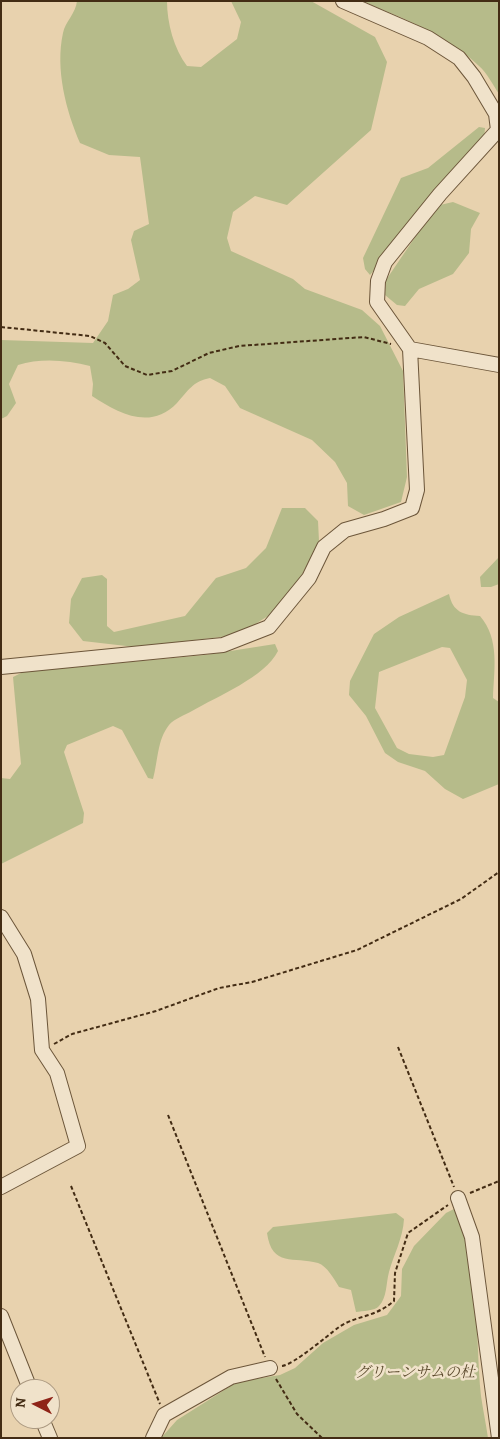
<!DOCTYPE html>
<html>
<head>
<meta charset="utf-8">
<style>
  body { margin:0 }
  #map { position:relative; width:500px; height:1439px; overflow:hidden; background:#e8d2ae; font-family:Alegreya,serif }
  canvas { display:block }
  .frame { position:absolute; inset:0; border:2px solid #432c14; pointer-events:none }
  .north { position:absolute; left:10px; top:1379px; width:50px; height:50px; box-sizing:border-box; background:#f0e2ca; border:1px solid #ab9981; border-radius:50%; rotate:275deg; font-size:14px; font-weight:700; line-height:20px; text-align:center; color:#432c14 }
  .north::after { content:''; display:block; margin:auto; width:18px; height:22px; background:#8f2418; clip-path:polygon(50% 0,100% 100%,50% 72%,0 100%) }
</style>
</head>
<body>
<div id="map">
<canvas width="500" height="1439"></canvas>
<div class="frame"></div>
<div class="north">N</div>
</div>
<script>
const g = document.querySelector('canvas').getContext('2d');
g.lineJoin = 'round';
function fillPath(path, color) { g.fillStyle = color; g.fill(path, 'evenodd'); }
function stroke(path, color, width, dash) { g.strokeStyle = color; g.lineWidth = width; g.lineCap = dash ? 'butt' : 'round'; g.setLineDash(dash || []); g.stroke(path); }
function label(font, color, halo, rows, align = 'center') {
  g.font = font + ' Alegreya,"Noto Serif JP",serif'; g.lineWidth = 5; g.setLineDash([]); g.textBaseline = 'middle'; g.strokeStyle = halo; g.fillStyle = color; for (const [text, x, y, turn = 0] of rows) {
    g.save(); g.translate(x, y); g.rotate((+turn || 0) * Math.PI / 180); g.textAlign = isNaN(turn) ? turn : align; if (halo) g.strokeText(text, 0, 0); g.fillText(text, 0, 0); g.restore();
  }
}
fillPath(new Path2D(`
  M77,1H167C167,23 174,49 187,66L201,67L237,39L241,22L231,1H311L375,37L387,62L371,130L287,205L255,196L233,212L227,238L231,251L293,279L305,289L362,310L380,326L403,371L407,477L401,502L364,515L348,506L347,483L335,462L312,440L240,408L225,386L210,378C193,381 188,391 177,403C150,431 118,413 92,396L93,384L90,366C67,360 40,358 18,365L9,384L16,403L7,416L1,419V340L93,343L108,321L113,295L128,289L140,280L131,240L134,231L149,224L140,157L109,155L80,143C66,111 55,69 63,33C65,22 76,13 77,1Z
  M362,1H499V94C493,85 487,73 479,66C446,34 404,19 362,1Z
  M479,127L485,128L484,141L370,275L365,269L363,258L401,178L428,168Z
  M453,202L480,213L471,229L469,253L453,274L419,289L405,306L397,305L385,295L386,280L422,227L440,205Z
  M282,508H305L318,521L319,541L294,590L268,616L238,635L135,647L83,641L69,623L71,599L82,578L102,575L107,579V626L114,632L185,616L216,578L246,568L266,548Z
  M499,557V584L491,587H481L480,577Z
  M449,594C453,612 463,615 480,616C500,639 494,670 493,698L499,702V784L463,799L445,789L425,771L398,762L385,753L366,716L349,695L350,681L374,634L399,617ZM442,647L450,648L467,680L465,697L444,755L433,757L409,754L397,748L375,708L379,672Z
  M275,644L278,651C265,677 218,696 192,711C185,715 174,719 169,725C157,740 158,761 153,779L148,778L122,730L113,726L67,745L64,752L84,813L83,823L1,864V778L10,779L21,764L13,677L23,672L205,655Z
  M454,1209C481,1266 475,1335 481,1396C483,1410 486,1424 488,1438H161L177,1420L237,1382L280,1375L295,1368L323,1343L354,1325L387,1315L401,1296L402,1269L414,1246L446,1213Z
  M396,1213L404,1219C403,1238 394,1254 389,1272C386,1283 387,1298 379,1306C375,1311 362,1311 356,1312L351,1290L339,1287C334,1279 327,1266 318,1263C294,1256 272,1268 267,1233L273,1227Z`), '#b6bb8a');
const minor = new Path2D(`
  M410,349L499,365
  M1,667L223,645L269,627L309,578L324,547L345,530L384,519L412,508L417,490L410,349L377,302L378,281L385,262L440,194L498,130L496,114L474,77L459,58L428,38L343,1
  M1,917L24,954L38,999L42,1050L57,1073L78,1146L1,1187
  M458,1198L472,1237L499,1438
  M1,1316L30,1389
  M42,1419L50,1438
  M153,1438L164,1415L231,1377L270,1368`);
stroke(minor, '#6c563a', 16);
stroke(new Path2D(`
  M1,327L90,336L105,343L125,366L147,375L172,371L209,353L239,346L364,337L391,344
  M54,1044L72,1034L156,1011L219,988L252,982L357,950L461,899L499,872
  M398,1047L454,1187
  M168,1115L265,1357
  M71,1186L160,1404
  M470,1193L499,1181
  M282,1366C293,1365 327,1336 339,1327C357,1315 374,1318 394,1301L395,1273L408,1233L448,1205
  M276,1379L297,1414L322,1438`), '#432c14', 2, [4, 2.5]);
stroke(minor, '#f0e2ca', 14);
label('italic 15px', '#5a492c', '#f0e2ca', [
  ["グリーンサムの杜",415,1373]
]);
</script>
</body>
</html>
